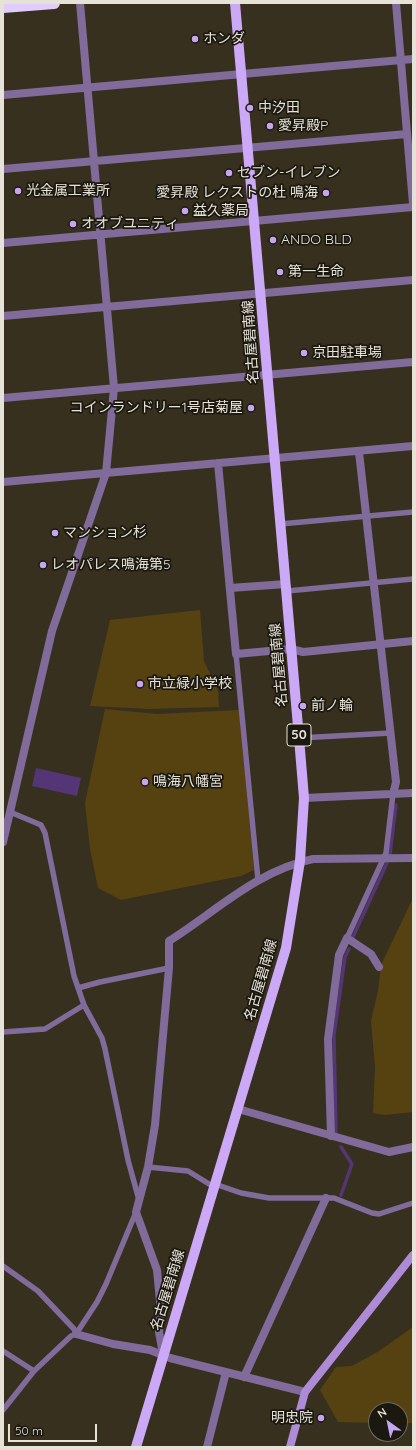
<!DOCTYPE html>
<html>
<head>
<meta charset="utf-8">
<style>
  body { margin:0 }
  #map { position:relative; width:416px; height:1450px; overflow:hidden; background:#37301e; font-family:Quicksand,sans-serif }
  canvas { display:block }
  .frame { position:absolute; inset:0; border:4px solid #e7e2d7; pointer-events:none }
  .north { position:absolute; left:368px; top:1402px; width:40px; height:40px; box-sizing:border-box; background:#1b1810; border:1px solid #6d6960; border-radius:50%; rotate:327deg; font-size:11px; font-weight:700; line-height:16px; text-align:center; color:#e7e2d7 }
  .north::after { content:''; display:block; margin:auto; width:14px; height:18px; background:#c6a6f0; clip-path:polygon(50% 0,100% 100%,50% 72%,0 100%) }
  .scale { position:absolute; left:8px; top:1424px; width:89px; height:18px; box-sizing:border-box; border:2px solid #e7e2d7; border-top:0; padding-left:5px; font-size:12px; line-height:14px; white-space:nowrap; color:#e7e2d7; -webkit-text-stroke:3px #1b1810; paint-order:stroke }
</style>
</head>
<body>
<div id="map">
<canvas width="416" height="1450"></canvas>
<div class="frame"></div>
<div class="north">N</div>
<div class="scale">50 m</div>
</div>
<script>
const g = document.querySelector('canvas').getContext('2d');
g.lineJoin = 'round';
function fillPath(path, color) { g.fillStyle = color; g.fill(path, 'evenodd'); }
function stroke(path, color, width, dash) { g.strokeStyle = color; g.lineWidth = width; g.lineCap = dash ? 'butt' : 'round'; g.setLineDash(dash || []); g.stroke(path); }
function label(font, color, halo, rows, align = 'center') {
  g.font = font + ' Quicksand,"Noto Sans JP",sans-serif'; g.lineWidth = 3.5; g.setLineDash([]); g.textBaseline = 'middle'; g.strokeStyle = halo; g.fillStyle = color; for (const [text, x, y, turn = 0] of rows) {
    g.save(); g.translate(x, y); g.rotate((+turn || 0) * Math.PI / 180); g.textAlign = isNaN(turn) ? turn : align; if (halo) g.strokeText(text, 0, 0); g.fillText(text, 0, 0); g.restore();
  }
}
fillPath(new Path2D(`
  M200,610L204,661L218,691L219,707L148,709L90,706L110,620Z
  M105,709L157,714L239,710L254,870L241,876L121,900L98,888L90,849L85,803Z
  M413,898V1112L385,1115L373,1113L375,1067L371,1021L378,991L381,965Z
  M413,1327V1423H400V1410H376V1423L338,1422L320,1390L336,1367L352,1366L379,1351Z`), '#554210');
fillPath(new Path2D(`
  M36,768L81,778L77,796L32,786Z`), '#543575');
stroke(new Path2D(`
  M390,854L396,805
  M353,937L387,863
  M336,1132L334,1035L345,957L349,949
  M341,1147L352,1164L341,1195`), '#543575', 3.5);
stroke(new Path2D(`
  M280,524L413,512
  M287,591L413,579
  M236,654L258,880
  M299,738L391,733
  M10,812L41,825L45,833L74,976L84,1005L102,1038L105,1049L128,1160L139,1200
  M347,938L386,853L393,794
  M78,988L100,982L169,968
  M3,1032L45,1029L84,1005
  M148,1167L188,1171L214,1187
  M215,1184L241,1193L269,1198H334L372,1213L379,1214L413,1203
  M3,1266L38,1291L74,1329L76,1334
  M3,1351L34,1371
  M3,1410L34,1371L71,1336L76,1334L97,1302L106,1284L136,1212`), '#806b9a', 5.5);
stroke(new Path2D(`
  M396,3L413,204
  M3,95L413,59
  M3,169L407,134
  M3,243L413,207
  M3,316L413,280
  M3,398L413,362
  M359,452L396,782L393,794
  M218,463L236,654L291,649L303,652L413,641
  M3,482L413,446
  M230,588L286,584
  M304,798L413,793
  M3,842L52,631L106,473L114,388L80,3
  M238,1109L389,1152L413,1147
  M331,1136L328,1039L339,955L347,938L371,954L379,967
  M76,1334L113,1344L150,1350L170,1358L305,1392
  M163,1354L159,1332L161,1311L157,1270L136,1212L148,1167L155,1125L169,968V941C215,912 258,870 313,859L413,858
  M244,1377L326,1198
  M207,1447L226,1372`), '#806b9a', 8);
stroke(new Path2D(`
  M290,1447L305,1392L413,1255`), '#ad8bd7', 8);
stroke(new Path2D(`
  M136,1447L286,948L300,861L304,798L299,738L235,3`), '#cca9f7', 10);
stroke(new Path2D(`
  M3,7L54,3`), '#e0cdfc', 12);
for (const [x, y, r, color] of [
  [195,39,4,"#c6a6f0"],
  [250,108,4,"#c6a6f0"],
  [270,126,4,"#c6a6f0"],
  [229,173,4,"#c6a6f0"],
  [18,191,4,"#c6a6f0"],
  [326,193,4,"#c6a6f0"],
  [185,211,4,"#c6a6f0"],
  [73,224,4,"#c6a6f0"],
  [273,240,4,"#c6a6f0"],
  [280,272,4,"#c6a6f0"],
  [304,353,4,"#c6a6f0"],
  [251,408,4,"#c6a6f0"],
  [55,533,4,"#c6a6f0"],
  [43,565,4,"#c6a6f0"],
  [140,684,4,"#c6a6f0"],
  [303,706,4,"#c6a6f0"],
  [145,782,4,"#c6a6f0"],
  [321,1418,4,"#c6a6f0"]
]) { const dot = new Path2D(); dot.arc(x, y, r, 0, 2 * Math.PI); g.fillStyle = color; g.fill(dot); stroke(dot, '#1b1810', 1.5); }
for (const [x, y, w] of [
  [299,735,24]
]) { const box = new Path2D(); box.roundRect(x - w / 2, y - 11, w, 22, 3); g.fillStyle = '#1b1810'; g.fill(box); stroke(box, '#e7e2d7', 1); }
label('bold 13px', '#e7e2d7', null, [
  ["50",299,735]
]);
label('14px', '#e7e2d7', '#1b1810', [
  ["ホンダ",203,39],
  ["中汐田",258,108],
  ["愛昇殿P",278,126],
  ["セブン-イレブン",237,173],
  ["光金属工業所",26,191],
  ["愛昇殿 レクストの杜 鳴海",318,193,"right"],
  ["益久薬局",193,211],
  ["オオブユニティ",81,224],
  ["ANDO BLD",281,240],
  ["第一生命",288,272],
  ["京田駐車場",312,353],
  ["コインランドリー1号店菊屋",243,408,"right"],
  ["マンション杉",63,533],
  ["レオパレス鳴海第5",51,565],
  ["市立緑小学校",148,684],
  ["前ノ輪",311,706],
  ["鳴海八幡宮",153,782],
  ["明忠院",313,1418,"right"]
], 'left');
label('14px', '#e7e2d7', '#1b1810', [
  ["名古屋碧南線",251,342,-94],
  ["名古屋碧南線",279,665,-95],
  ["名古屋碧南線",261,980,-74],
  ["名古屋碧南線",168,1290,-73]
]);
</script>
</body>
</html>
